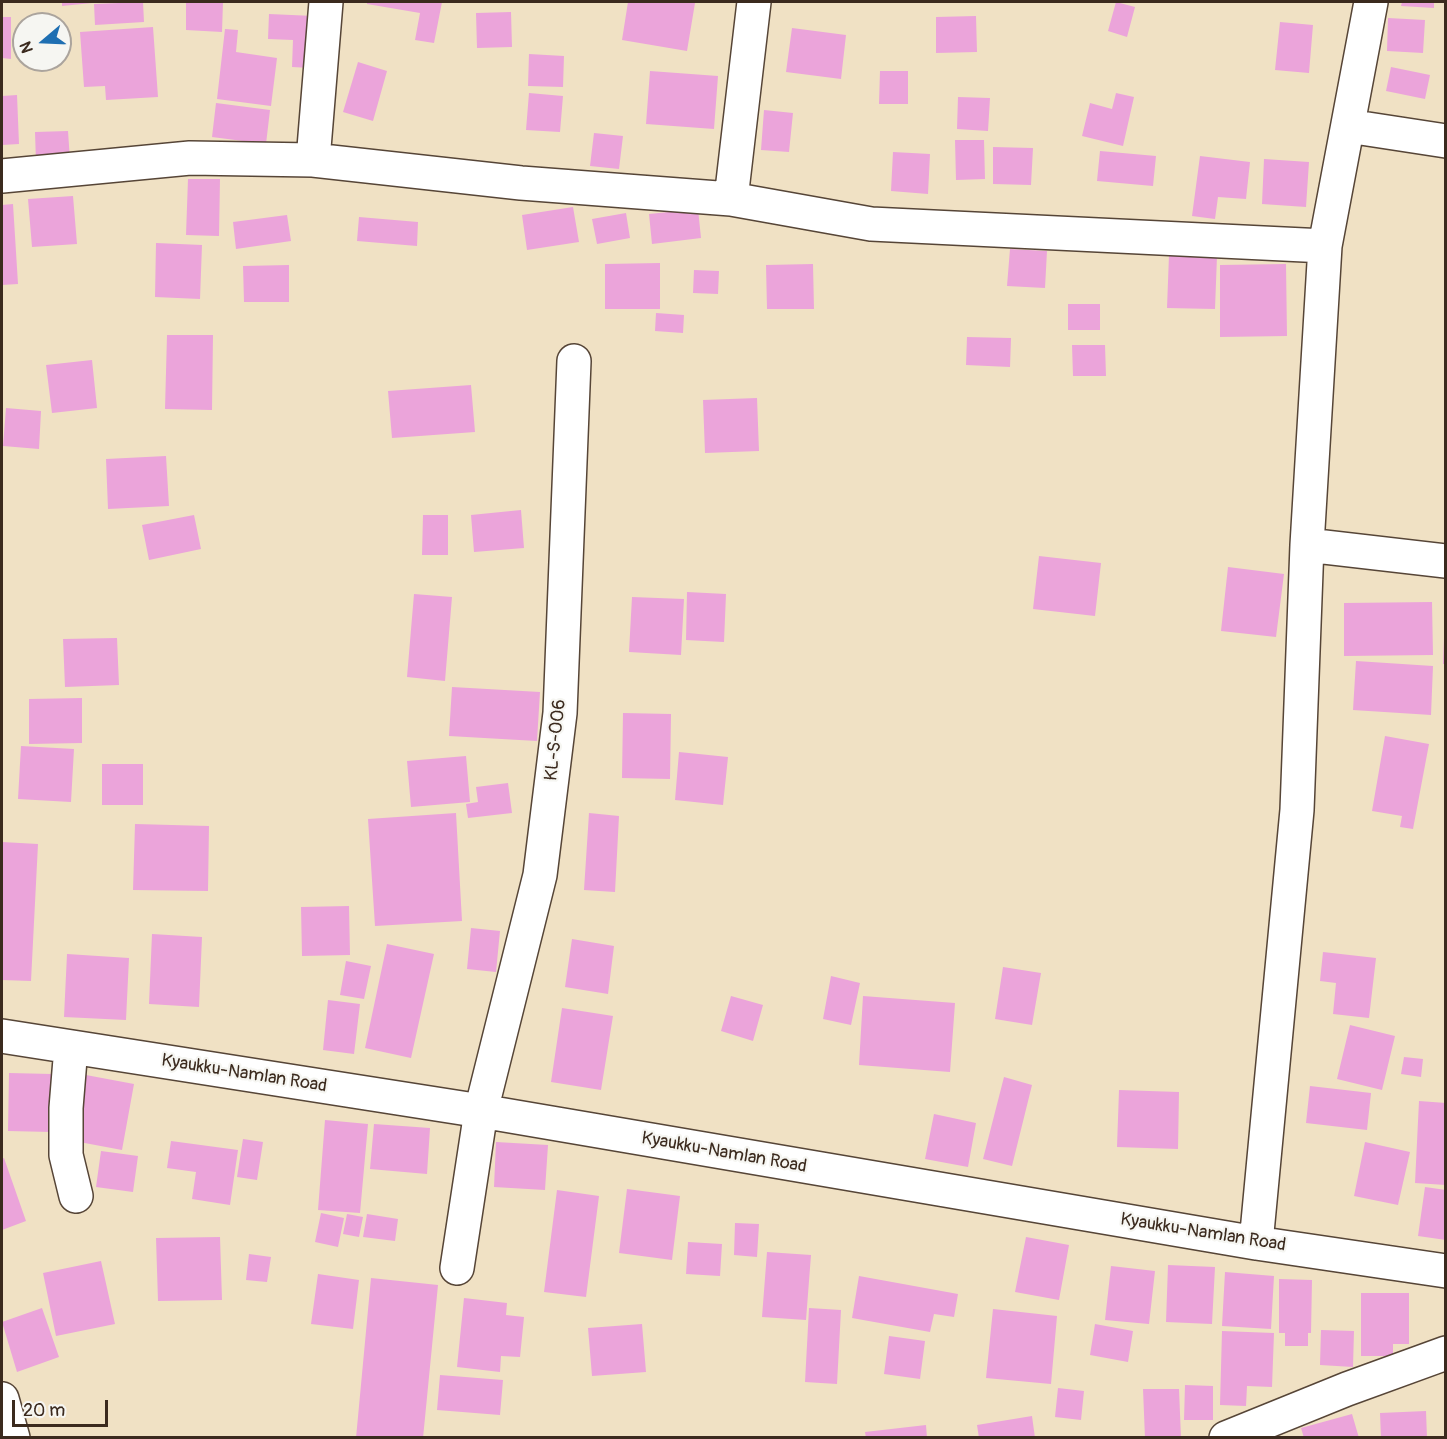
<!DOCTYPE html>
<html>
<head>
<meta charset="utf-8">
<style>
  body { margin:0 }
  #map { position:relative; width:1447px; height:1439px; overflow:hidden; background:#f0e1c4; font-family:Pangolin,sans-serif }
  canvas { display:block }
  .frame { position:absolute; inset:0; border:3px solid #3b2a1e; pointer-events:none }
  .north { position:absolute; left:12px; top:12px; width:60px; height:60px; box-sizing:border-box; background:#f6f6f2; border:2px solid #aba49d; border-radius:50%; rotate:251deg; font-size:16px; font-weight:700; line-height:24px; text-align:center; color:#3b2a1e }
  .north::after { content:''; display:block; margin:auto; width:21px; height:27px; background:#1f6fb2; clip-path:polygon(50% 0,100% 100%,50% 72%,0 100%) }
  .scale { position:absolute; left:12px; top:1400px; width:96px; height:27px; box-sizing:border-box; border:3px solid #3b2a1e; border-top:0; padding-left:8px; font-size:18px; line-height:21px; white-space:nowrap; color:#3b2a1e; -webkit-text-stroke:4px #f6f6f2; paint-order:stroke }
</style>
</head>
<body>
<div id="map">
<canvas width="1447" height="1439"></canvas>
<div class="frame"></div>
<div class="north">N</div>
<div class="scale">20 m</div>
</div>
<script>
const g = document.querySelector('canvas').getContext('2d');
g.lineJoin = 'round';
function fillPath(path, color) { g.fillStyle = color; g.fill(path, 'evenodd'); }
function stroke(path, color, width, dash) { g.strokeStyle = color; g.lineWidth = width; g.lineCap = dash ? 'butt' : 'round'; g.setLineDash(dash || []); g.stroke(path); }
function label(font, color, halo, rows, align = 'center') {
  g.font = font + ' Pangolin,sans-serif'; g.lineWidth = 4.5; g.setLineDash([]); g.textBaseline = 'middle'; g.strokeStyle = halo; g.fillStyle = color; for (const [text, x, y, turn = 0] of rows) {
    g.save(); g.translate(x, y); g.rotate((+turn || 0) * Math.PI / 180); g.textAlign = isNaN(turn) ? turn : align; if (halo) g.strokeText(text, 0, 0); g.fillText(text, 0, 0); g.restore();
  }
}
fillPath(new Path2D(`
  M62,2H92V3L62,6Z
  M143,2L144,22L95,25L94,4Z
  M186,2H223L222,32L186,30Z
  M367,2H442L434,43L415,40L420,13L367,4Z
  M628,2L695,3L687,51L622,40Z
  M1116,2L1135,7L1127,37L1108,31Z
  M1402,2H1434V8L1401,6Z
  M511,12L512,47L477,48L476,13Z
  M269,14L314,16L311,68L292,67L293,40L268,39Z
  M976,16L977,52L936,53V17Z
  M2,17H11V59L2,58Z
  M1388,18L1425,20L1423,53L1387,51Z
  M1280,22L1313,25L1309,73L1275,70Z
  M153,27L158,97L106,100L105,86L84,87L80,32Z
  M792,28L846,35L841,79L786,72Z
  M225,29L238,30L236,52L277,58L271,106L217,99Z
  M529,54L564,56L563,87L528,86Z
  M358,62L387,71L373,121L343,112Z
  M1391,67L1430,75L1425,99L1386,91Z
  M650,71L718,76L714,129L646,124Z
  M880,71H908V104H879Z
  M529,93L563,96L560,132L526,130Z
  M1116,93L1134,97L1123,146L1082,136L1090,103L1112,109Z
  M17,95L19,144L2,145V96Z
  M958,97L990,98L988,131L957,129Z
  M216,103L270,110L266,144L212,137Z
  M764,110L793,113L789,152L761,150Z
  M68,131L70,160L36,162L35,132Z
  M594,133L623,136L619,169L590,166Z
  M955,140H984L985,179L956,180Z
  M993,147L1033,148L1031,185L993,184Z
  M1100,151L1156,156L1153,186L1097,181Z
  M893,152L930,154L928,194L891,191Z
  M1200,156L1250,162L1246,199L1218,197L1215,219L1192,216Z
  M1264,159L1309,162L1306,207L1262,204Z
  M188,179H220L219,236L186,235Z
  M73,196L77,244L32,247L28,199Z
  M13,204L18,284L2,285V205Z
  M573,207L579,242L527,250L522,215Z
  M698,209L701,238L652,244L649,214Z
  M626,213L630,238L597,244L592,219Z
  M287,215L291,241L236,249L233,222Z
  M359,217L418,222L417,246L357,241Z
  M156,243L202,245L200,299L155,297Z
  M1010,249L1047,251L1045,288L1007,286Z
  M1169,255L1217,256L1215,309L1167,308Z
  M660,263V309H605V264Z
  M813,264L814,309H767L766,265Z
  M1286,264L1287,336L1220,337V265Z
  M289,265V302H244L243,266Z
  M694,270L719,271L718,294L693,293Z
  M1068,304H1100V330H1068Z
  M656,313L684,315L683,333L655,331Z
  M167,335H213L212,410L165,409Z
  M967,337L1011,338L1010,367L966,365Z
  M1072,345H1105L1106,376H1073Z
  M92,360L97,408L52,413L46,365Z
  M471,385L475,432L392,438L388,391Z
  M757,398L759,451L705,453L703,400Z
  M6,408L41,411L39,449L3,446Z
  M166,456L169,506L108,509L106,459Z
  M521,510L524,548L474,552L471,515Z
  M194,515L201,549L149,560L142,525Z
  M423,515H448V555H422Z
  M1039,556L1101,563L1095,616L1033,609Z
  M1228,567L1284,574L1276,637L1221,631Z
  M687,592L726,594L724,642L686,640Z
  M414,594L452,597L445,681L407,677Z
  M632,597L684,599L681,655L629,652Z
  M1432,602L1433,655L1344,656V603Z
  M117,638L119,685L65,687L63,639Z
  M1444,638H1446V664H1443Z
  M1356,661L1433,666L1431,715L1353,710Z
  M452,687L540,692L537,741L449,736Z
  M82,698V743L29,744V699Z
  M623,713L671,714L670,779L622,778Z
  M1385,736L1429,744L1413,829L1400,827L1402,816L1372,811Z
  M21,746L74,749L71,802L18,799Z
  M679,752L728,757L723,805L675,800Z
  M466,756L470,802L411,807L407,761Z
  M102,764H143V805H102Z
  M508,783L512,813L468,818L466,804L478,802L476,787Z
  M456,813L462,921L375,926L368,819Z
  M589,813L619,816L615,892L584,890Z
  M135,824L209,826L208,891L133,890Z
  M2,842L38,844L31,981L2,980Z
  M349,906L350,955L302,956L301,907Z
  M471,928L500,931L496,972L467,969Z
  M152,934L202,937L199,1007L149,1004Z
  M572,939L614,946L608,994L565,987Z
  M387,944L434,954L411,1058L365,1048Z
  M1323,952L1376,958L1369,1018L1333,1014L1336,983L1320,981Z
  M67,954L129,958L126,1020L64,1017Z
  M346,961L371,966L364,999L340,995Z
  M1003,967L1041,973L1032,1025L995,1019Z
  M831,976L860,983L851,1025L823,1019Z
  M731,996L763,1005L753,1041L721,1031Z
  M863,996L955,1003L950,1072L859,1065Z
  M328,1000L360,1004L354,1054L323,1050Z
  M562,1008L613,1016L601,1090L551,1082Z
  M1350,1025L1395,1036L1382,1090L1337,1079Z
  M1404,1057L1423,1059L1421,1077L1401,1074Z
  M9,1073L52,1074L51,1132L8,1131Z
  M86,1075L134,1084L122,1150L74,1141Z
  M1004,1077L1032,1085L1012,1166L983,1159Z
  M1310,1086L1371,1093L1367,1130L1306,1123Z
  M1119,1090L1179,1092L1178,1149L1117,1147Z
  M1419,1101L1446,1103V1185L1415,1183Z
  M934,1114L976,1123L968,1167L925,1159Z
  M325,1120L368,1124L360,1213L318,1210Z
  M374,1124L430,1128L427,1174L370,1169Z
  M243,1139L263,1142L257,1180L237,1177Z
  M171,1141L238,1150L230,1205L192,1199L196,1172L167,1168Z
  M496,1142L548,1145L545,1190L494,1187Z
  M1365,1142L1410,1152L1398,1205L1354,1196Z
  M101,1151L138,1156L133,1192L96,1187Z
  M4,1158L26,1221L2,1230V1159Z
  M1425,1187L1446,1190V1240L1418,1236Z
  M627,1189L680,1196L672,1260L619,1253Z
  M557,1190L599,1196L586,1297L544,1292Z
  M321,1213L344,1218L338,1247L315,1242Z
  M347,1214L363,1217L359,1237L343,1234Z
  M367,1214L398,1219L395,1241L363,1237Z
  M735,1223L759,1224L757,1257L734,1255Z
  M220,1237L222,1300L158,1301L156,1238Z
  M1026,1237L1069,1245L1059,1300L1015,1292Z
  M688,1242L722,1244L720,1276L686,1274Z
  M767,1252L811,1255L806,1320L762,1317Z
  M249,1254L271,1257L267,1282L246,1280Z
  M101,1261L115,1324L56,1336L43,1273Z
  M1168,1265L1215,1267L1212,1324L1166,1322Z
  M1111,1266L1155,1271L1149,1324L1105,1320Z
  M1225,1272L1274,1276L1271,1329L1222,1326Z
  M318,1274L359,1280L353,1329L311,1324Z
  M859,1276L958,1294L954,1317L934,1314L930,1332L852,1318Z
  M371,1278L438,1285L423,1438H356Z
  M1279,1279L1312,1280L1311,1333H1308V1346H1285V1333H1279Z
  M1361,1293H1409V1344H1393V1356H1361Z
  M464,1298L507,1303L506,1315L524,1317L520,1357L501,1356L500,1372L457,1367Z
  M42,1308L59,1357L17,1372L2,1322Z
  M809,1308L841,1310L837,1384L805,1382Z
  M993,1309L1057,1316L1051,1384L986,1378Z
  M642,1324L646,1372L592,1376L588,1328Z
  M1095,1324L1133,1331L1128,1362L1090,1355Z
  M1321,1330L1354,1331L1353,1367L1320,1365Z
  M1222,1331L1274,1333L1272,1387L1247,1386L1246,1406L1220,1405Z
  M889,1336L925,1341L920,1379L884,1374Z
  M440,1375L503,1380L500,1415L437,1410Z
  M1185,1385L1213,1386V1420H1184Z
  M1058,1388L1084,1391L1081,1420L1055,1417Z
  M1143,1389H1179L1181,1438H1145Z
  M1426,1411L1427,1438H1381L1380,1413Z
  M1352,1414L1359,1438H1304L1301,1428Z
  M1032,1416L1035,1438H979L977,1425Z
  M926,1425L927,1438H866L865,1432Z`), '#eba4da');
const minor = new Path2D(`
  M1348,126L1446,141
  M313,160L326,2
  M2,176L190,158L313,160L521,183L731,199L871,224L1325,246
  M731,199L754,2
  M1307,545L1446,561
  M2,1036L481,1111L1256,1243L1446,1271
  M71,1047L66,1108V1155L76,1196
  M1256,1243L1297,810L1307,545L1325,246L1371,2
  M457,1268L481,1111L540,875L560,713L574,361
  M2,1399L13,1438
  M1226,1438L1347,1389L1446,1353`);
stroke(minor, '#564537', 36);
stroke(minor, '#fff', 33);
label('18px', '#3b2a1e', '#f6f6f2', [
  ["KL-S-006",556,740,-84],
  ["Kyaukku-Namlan Road",244,1074,9],
  ["Kyaukku-Namlan Road",724,1153,10],
  ["Kyaukku-Namlan Road",1203,1233,9]
]);
</script>
</body>
</html>
